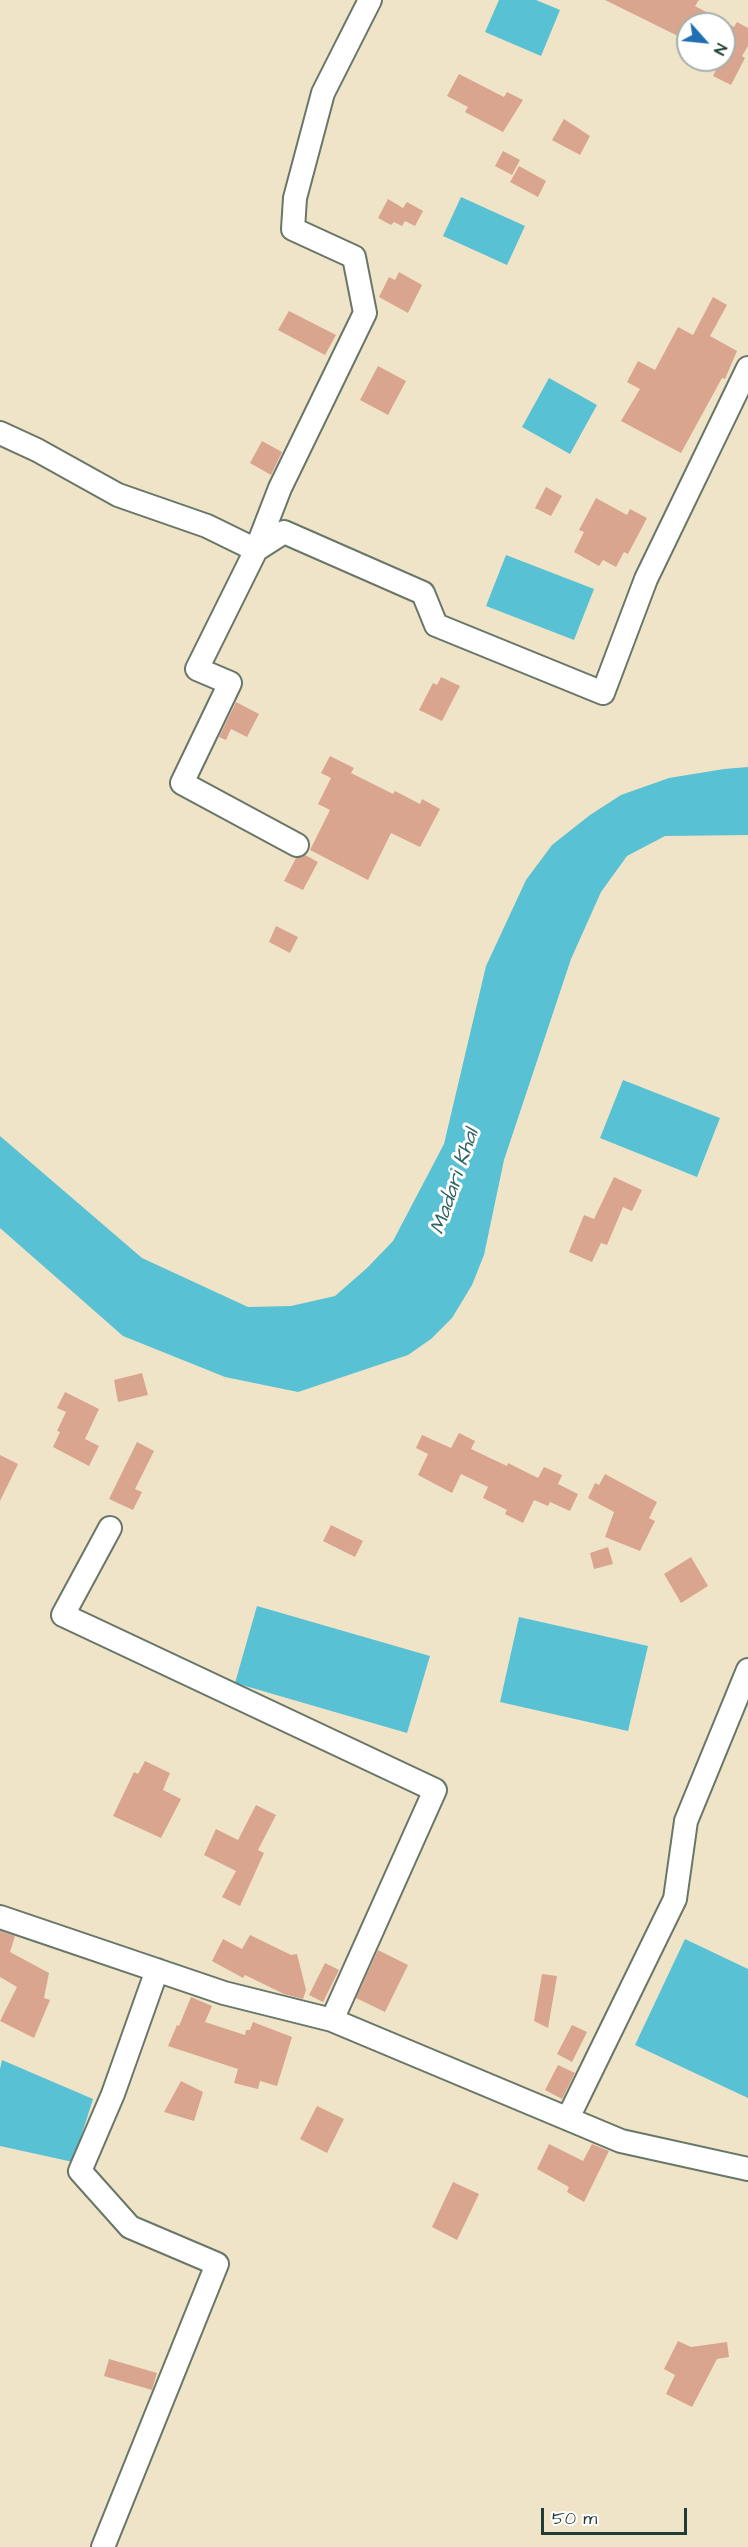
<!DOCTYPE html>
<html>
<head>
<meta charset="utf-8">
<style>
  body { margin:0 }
  #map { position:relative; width:748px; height:2547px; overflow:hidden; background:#f0e4c8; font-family:"Architects Daughter",sans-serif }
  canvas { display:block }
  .north { position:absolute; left:676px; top:12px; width:60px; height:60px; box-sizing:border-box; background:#fff; border:2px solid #a5b1ae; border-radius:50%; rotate:117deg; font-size:16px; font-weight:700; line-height:24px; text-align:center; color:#1f3d34 }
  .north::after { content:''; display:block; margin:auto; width:21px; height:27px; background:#1f6fb2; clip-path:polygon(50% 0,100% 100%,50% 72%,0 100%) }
  .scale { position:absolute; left:541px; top:2508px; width:146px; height:27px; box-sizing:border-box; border:3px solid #1f3d34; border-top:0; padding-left:8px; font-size:18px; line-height:21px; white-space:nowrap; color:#1f3d34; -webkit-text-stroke:4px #fff; paint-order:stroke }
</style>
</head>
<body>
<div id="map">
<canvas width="748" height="2547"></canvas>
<div class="north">N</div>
<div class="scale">50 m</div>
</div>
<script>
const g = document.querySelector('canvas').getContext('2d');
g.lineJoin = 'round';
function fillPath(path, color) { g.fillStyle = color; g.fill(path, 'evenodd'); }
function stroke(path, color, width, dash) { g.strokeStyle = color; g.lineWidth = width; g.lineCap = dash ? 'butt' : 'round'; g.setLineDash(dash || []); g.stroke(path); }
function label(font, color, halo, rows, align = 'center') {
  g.font = font + ' "Architects Daughter",sans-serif'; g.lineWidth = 6; g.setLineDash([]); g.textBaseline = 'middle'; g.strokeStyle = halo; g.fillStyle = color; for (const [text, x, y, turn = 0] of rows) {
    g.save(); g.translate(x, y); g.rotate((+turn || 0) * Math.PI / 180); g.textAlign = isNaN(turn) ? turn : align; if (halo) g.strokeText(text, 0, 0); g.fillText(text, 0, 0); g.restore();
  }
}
fillPath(new Path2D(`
  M499,0H536L560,10L541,56L485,32Z
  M461,197L525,226L507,265L443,236Z
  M549,378L597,405L570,454L522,427Z
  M506,555L594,589L574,640L486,606Z
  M748,767V835L665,836L627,856L601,892L571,959L504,1160L484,1255L472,1285L452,1318L431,1339L408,1355L298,1392L225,1377L123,1336L0,1228V1136L142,1258L248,1307L291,1306L335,1296L367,1268L393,1241L444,1144L486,966L526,880L552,845L590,815L621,795L669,778L724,769Z
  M623,1080L720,1118L697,1177L600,1138Z
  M257,1606L430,1656L407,1733L235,1683Z
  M519,1617L648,1646L628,1731L500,1702Z
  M685,1939L748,1969V2098L635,2045Z
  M2,2060L93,2099L73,2162L0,2146V2069Z`), '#58c1d4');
fillPath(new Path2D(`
  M605,0H699L695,6L734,27L737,22L748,28V46L742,56L745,58L731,85L713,76L721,60H724L729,45L724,43V24H688L682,38Z
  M459,74L504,97L507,92L523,100L503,132L465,112L468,107L447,96Z
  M564,119L590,136L580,155L552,140Z
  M503,151L520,160L512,175L495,166Z
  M519,166L546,181L538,197L510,182Z
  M388,199L403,208L407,202L423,211L415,226L405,221L402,226L394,222L391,225L378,218Z
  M399,272L422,285L408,313L379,297L389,277L395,280Z
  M713,297L727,305L710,336L737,351L725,379L722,378L681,453L621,421L640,389L627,382L638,361L655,370L678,327L693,335Z
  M289,311L336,335L325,355L278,330Z
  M378,366L406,381L388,415L360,400Z
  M262,441L282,452L271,475L250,463Z
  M546,487L562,496L551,516L535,508Z
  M596,498L627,515L630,509L647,518L628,554L624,552L616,567L603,560L599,566L574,552L584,532L579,530Z
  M441,677L460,686L442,721L419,710L433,683L437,685Z
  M236,702L259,714L247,737L231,729L226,740L219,737Z
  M330,756L354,768L351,773L393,794L395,791L420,804L422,799L440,809L420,847L391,833L368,880L310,850L330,810L318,804L331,778L321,773Z
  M305,855L318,862L303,890L284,881L296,858Z
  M276,926L298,937L290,953L269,942Z
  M614,1177L642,1190L632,1211L623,1207L607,1245L601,1243L592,1262L569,1252L584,1215L594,1219Z
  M142,1373L148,1395L118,1402L114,1380Z
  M65,1392L99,1409L85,1439L99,1446L89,1466L53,1447L60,1432L57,1431L66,1412L57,1408Z
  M459,1433L475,1441L471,1449L507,1466L508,1463L538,1478L544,1467L562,1475L558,1484L578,1494L570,1511L550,1502L548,1506L534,1500L523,1523L505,1514L507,1510L483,1498L488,1487L461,1474L452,1493L418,1475L428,1454L416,1448L422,1435L451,1448Z
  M137,1442L154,1451L135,1489L142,1492L133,1510L109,1499Z
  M0,1455L18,1464L0,1501Z
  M605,1474L657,1502L649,1518L655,1521L640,1551L605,1537L614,1512L588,1498L595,1483L599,1485Z
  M331,1525L363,1541L355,1557L323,1541Z
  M608,1547L613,1564L594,1569L590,1553Z
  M691,1557L708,1586L681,1603L664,1574Z
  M145,1761L170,1773L163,1790L181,1799L161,1838L113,1816L134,1772L138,1774Z
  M256,1805L276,1815L258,1850L264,1853L240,1906L222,1897L236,1871L204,1855L216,1829L238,1840Z
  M0,1931L15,1936L10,1952L49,1973L44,1998L50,2000L34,2038L0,2021L17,1987L0,1977Z
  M250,1935L291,1955L297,1954L306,1990L303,1999L284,1994L245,1975L243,1978L212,1961L223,1939L242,1949Z
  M378,1950L408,1965L385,2012L356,1998Z
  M325,1963L339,1970L323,2002L309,1995Z
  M542,1974L557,1976L548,2028L534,2021Z
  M191,1997L212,2006L205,2022L245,2035L246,2030H250L253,2022L292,2037L277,2086L260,2081L258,2089L234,2083L238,2069L168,2046L177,2025L179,2026Z
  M572,2025L587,2032L572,2062L557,2054Z
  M558,2065L575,2073L562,2099L545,2090Z
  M181,2081L203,2092L194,2121L164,2112Z
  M317,2106L344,2119L327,2153L300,2139Z
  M549,2144L583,2161L592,2144L609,2151L584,2202L567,2192L569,2187L537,2169Z
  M453,2182L479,2194L457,2240L432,2227Z
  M678,2341L691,2347L727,2342L729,2357L717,2359L692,2407L666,2394L675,2375L664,2369Z
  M109,2359L157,2373L152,2390L104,2376Z`), '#d9a58e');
const street = new Path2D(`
  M0,433L37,450L118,495L207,526L256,550L280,488L365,313L354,257L293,229L295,198L323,93L370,0
  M297,845L182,783L230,683L197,669L256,550L284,532L423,593L436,625L603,693L646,579L748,368
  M110,1528L63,1615L435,1790L332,2020
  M0,1917L224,1993L332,2020L621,2141L748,2169
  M568,2118L675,1899L686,1821L748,1670
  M103,2547L217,2264L130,2227L80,2171L113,2094L157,1970`);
stroke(street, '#687768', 26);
stroke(street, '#fff', 22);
label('italic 21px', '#306564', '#fff', [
  ["Madari Khal",456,1182,-71]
]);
</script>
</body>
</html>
